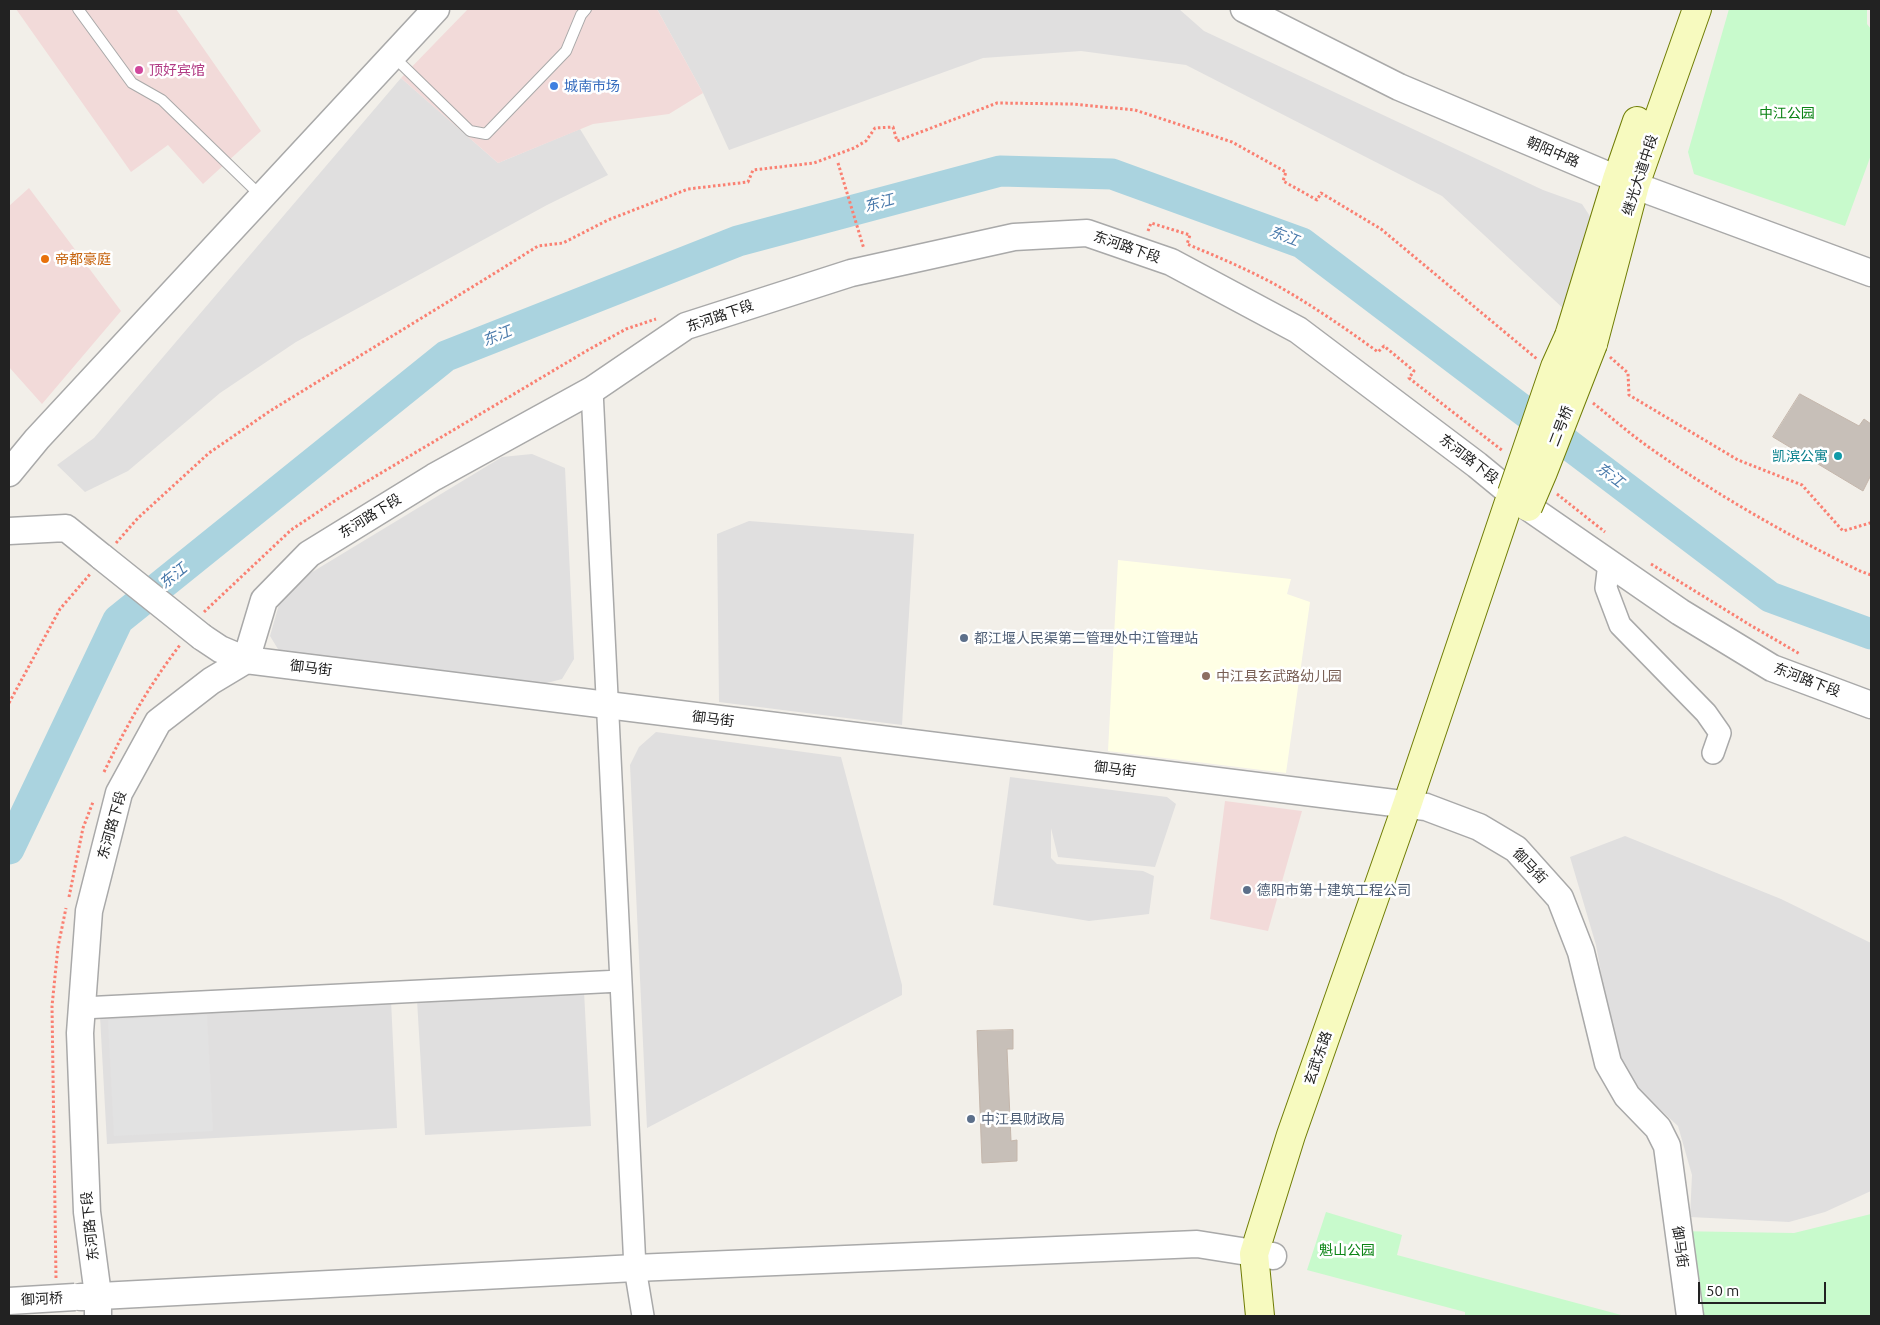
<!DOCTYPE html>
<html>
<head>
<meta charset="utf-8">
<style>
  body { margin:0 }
  #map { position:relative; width:1880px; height:1325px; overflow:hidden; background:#f2efe9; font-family:Ubuntu,sans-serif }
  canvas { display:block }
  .frame { position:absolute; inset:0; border:10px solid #222; pointer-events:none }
  .scale { position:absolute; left:1698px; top:1282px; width:128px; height:22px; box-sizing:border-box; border:2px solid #222; border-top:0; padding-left:6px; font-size:15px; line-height:18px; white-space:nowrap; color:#222; -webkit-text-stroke:4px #fff; paint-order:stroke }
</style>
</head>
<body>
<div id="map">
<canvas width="1880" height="1325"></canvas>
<div class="frame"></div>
<div class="scale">50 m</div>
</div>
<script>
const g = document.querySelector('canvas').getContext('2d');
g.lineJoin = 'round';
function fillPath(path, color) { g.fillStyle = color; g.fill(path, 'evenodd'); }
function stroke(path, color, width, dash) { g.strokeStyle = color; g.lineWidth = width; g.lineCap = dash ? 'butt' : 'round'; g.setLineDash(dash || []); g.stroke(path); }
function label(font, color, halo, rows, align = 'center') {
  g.font = font + ' Ubuntu,"Noto Sans SC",sans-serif'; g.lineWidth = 5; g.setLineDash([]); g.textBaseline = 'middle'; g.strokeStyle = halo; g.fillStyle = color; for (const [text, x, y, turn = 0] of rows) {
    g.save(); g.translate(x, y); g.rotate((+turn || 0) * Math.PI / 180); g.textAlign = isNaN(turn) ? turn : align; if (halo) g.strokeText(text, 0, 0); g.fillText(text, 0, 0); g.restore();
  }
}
fillPath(new Path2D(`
  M657,9H1179L1204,31L1543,190L1582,204L1597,227L1566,311L1442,196L1186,65L1081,51L983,58L729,150L703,93Z
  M401,78L498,163L580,129L608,175L547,205L296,342L220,393L128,471L85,492L57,465L94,438Z
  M532,454L565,468L574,659L562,679L543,684L427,669L281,654L270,636L280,601L309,574L502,457Z
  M749,521L914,534L902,725L719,702L717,534Z
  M656,732L841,757L902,985V995L647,1128L630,765L639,747Z
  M1010,777L1167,797L1176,804L1155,867L1058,857L1051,828V858L1057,864L1143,871L1154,876L1149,914L1089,921L993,905Z
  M1625,836L1781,899L1871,943V1191L1825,1212L1789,1222L1690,1217L1692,1175L1678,1126L1619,1072L1596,945L1570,857Z
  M584,991L591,1126L425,1135L417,1000Z
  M391,1000L397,1128L107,1144L100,1016Z`), '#e0dfdf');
fillPath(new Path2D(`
  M16,9H176L261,131L203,184L168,145L131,172Z
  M468,9H657L703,93L669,114L593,124L498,163L401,78Z
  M29,188L121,311L42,404L9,367V206Z
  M1225,801L1302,811L1268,931L1210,919Z`), '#f2dad9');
fillPath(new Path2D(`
  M1118,560L1291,579L1287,594L1310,602L1286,773L1108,751Z`), '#ffffe5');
fillPath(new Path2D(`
  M1729,9H1867V24L1871,29V155L1845,226L1694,174L1688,152Z
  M1326,1212L1402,1235L1397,1255L1625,1316H1465V1312L1307,1270Z
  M1871,1214V1316H1678L1673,1231L1794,1233Z`), '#c8facc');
fillPath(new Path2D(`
  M207,1015L213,1131L114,1136L108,1020Z`), '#e2e2e2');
stroke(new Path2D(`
  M9,849L118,620L446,356L738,241L1000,171L1112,174L1302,243L1770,597L1871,634`), '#aad3df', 31);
const building = new Path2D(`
  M1800,394L1859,426L1864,419L1871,424V475L1863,491L1773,437Z
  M1013,1030V1049H1007L1011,1141L1017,1140V1161L982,1163L977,1031Z`);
fillPath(building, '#c7bfb8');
stroke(building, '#c4b6ab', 1);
const service = new Path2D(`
  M78,9L132,83L162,100L261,196
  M393,56L470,131L486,134L566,51L581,15L586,9`);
const minor = new Path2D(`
  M592,390L635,1268L643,1316
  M1609,563L1606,588L1620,625L1706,713L1720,733L1713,753
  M82,1008L620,981`);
const tertiary = new Path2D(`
  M1244,9L1399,87L1617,179L1871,273
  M9,473L37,439L436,9
  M9,531L66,528L102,557
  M202,637L220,649L246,660L1426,807L1479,827L1516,849L1560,898L1581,952L1608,1063L1627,1096L1658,1128L1667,1146L1690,1316
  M81,1297L635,1268L1197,1244L1273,1256
  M98,1316V1295L87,1212L80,1033L89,911L119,793L158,722L211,681L246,660L264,600L309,554L434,477L592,390L686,326L851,273L1014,237L1087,233L1171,262L1298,330L1477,465L1528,507L1680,612L1772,668L1871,705`);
const secondary = new Path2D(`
  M1569,336L1617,179L1637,121
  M1593,344L1635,185L1697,9
  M1260,1316L1254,1254L1291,1135L1407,805L1512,493`);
stroke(service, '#a9a9a9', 12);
stroke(minor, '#a9a9a9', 24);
stroke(tertiary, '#a9a9a9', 29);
stroke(secondary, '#707d05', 30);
stroke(new Path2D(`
  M838,163L864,249
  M1148,231L1151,223L1190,235L1187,244C1218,257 1249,270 1278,286C1313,306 1345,328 1378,352L1384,346L1414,371L1409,378L1503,451
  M1610,357L1628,373L1629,395L1738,460L1802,485L1843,531L1870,523L1871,526
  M1593,403C1612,418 1630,434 1650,448C1717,495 1787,535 1860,571L1871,575
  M1557,494L1605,532
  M116,543L138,518L209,453L270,411L495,273L538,246L563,243L608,220L688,189L748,182L753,170L814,163L854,148L866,141L875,128L893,127L897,141L997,103L1072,104L1135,110L1232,142L1286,172L1283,181L1317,200L1321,193L1381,229L1537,359
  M1651,564L1750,625L1800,654
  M204,612L291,530L339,498L588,350L626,329L656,319
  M9,703L60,609L91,573
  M104,772C127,725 148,687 180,645
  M69,897L83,828L93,802
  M56,1278L52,1006L58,947L66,908`), '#fa8072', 3, [2.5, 2.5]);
stroke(service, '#fff', 10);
stroke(minor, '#fff', 21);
stroke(tertiary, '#fff', 26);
stroke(secondary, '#f7fabf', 28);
const tertiaryBridge = new Path2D(`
  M102,557L202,637
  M9,1301L75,1297`);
const secondaryBridge = new Path2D(`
  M1512,493L1555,367L1569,336
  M1528,507L1543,472L1593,344`);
stroke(tertiaryBridge, '#a9a9a9', 29, []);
stroke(secondaryBridge, '#707d05', 30, []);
stroke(tertiaryBridge, '#fff', 26);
stroke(secondaryBridge, '#f7fabf', 28);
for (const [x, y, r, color] of [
  [139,70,5,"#d1479c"],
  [554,86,5,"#3f7fe0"],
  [45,259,5,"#e8710a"],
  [1838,456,5,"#0f9aa8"],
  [964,638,5,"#5c6f8a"],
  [1206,676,5,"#8d6e63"],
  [1247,890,5,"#5c6f8a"],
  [971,1119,5,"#5c6f8a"]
]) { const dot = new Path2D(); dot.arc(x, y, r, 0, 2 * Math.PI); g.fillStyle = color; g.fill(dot); stroke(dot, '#fff', 2); }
label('14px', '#b23c85', '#fff', [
  ["顶好宾馆",149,70]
], 'left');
label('14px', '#366cbe', '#fff', [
  ["城南市场",564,86]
], 'left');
label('14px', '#0c8416', '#fff', [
  ["中江公园",1787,113],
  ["魁山公园",1347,1250]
]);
label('14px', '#222', '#fff', [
  ["朝阳中路",1553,152,23],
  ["继光大道中段",1640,175,-72],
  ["东河路下段",1127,247,19],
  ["东河路下段",720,316,-19],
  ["二号桥",1561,426,-69],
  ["东河路下段",1469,459,38],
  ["东河路下段",370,516,-32],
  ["御马街",311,668,7],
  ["东河路下段",1807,680,21],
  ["御马街",713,719,7],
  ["御马街",1115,769,7],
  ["东河路下段",112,825,-74],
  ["御马街",1530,866,46],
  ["玄武东路",1318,1058,-71],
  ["东河路下段",90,1226,-96],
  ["御马街",1680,1247,82],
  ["御河桥",42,1299,-3]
]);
label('14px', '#c56008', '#fff', [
  ["帝都豪庭",55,259]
], 'left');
label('14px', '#0d838f', '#fff', [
  ["凯滨公寓",1828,456]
], 'right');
label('14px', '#4e5e75', '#fff', [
  ["都江堰人民渠第二管理处中江管理站",974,638],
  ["德阳市第十建筑工程公司",1257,890],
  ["中江县财政局",981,1119]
], 'left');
label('14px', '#785e54', '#fff', [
  ["中江县玄武路幼儿园",1216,676]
], 'left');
label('italic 15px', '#4a7aab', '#fff', [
  ["东江",879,203,-15],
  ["东江",1284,236,21],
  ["东江",497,336,-22],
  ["东江",1610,475,37],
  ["东江",173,576,-39]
]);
</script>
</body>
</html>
